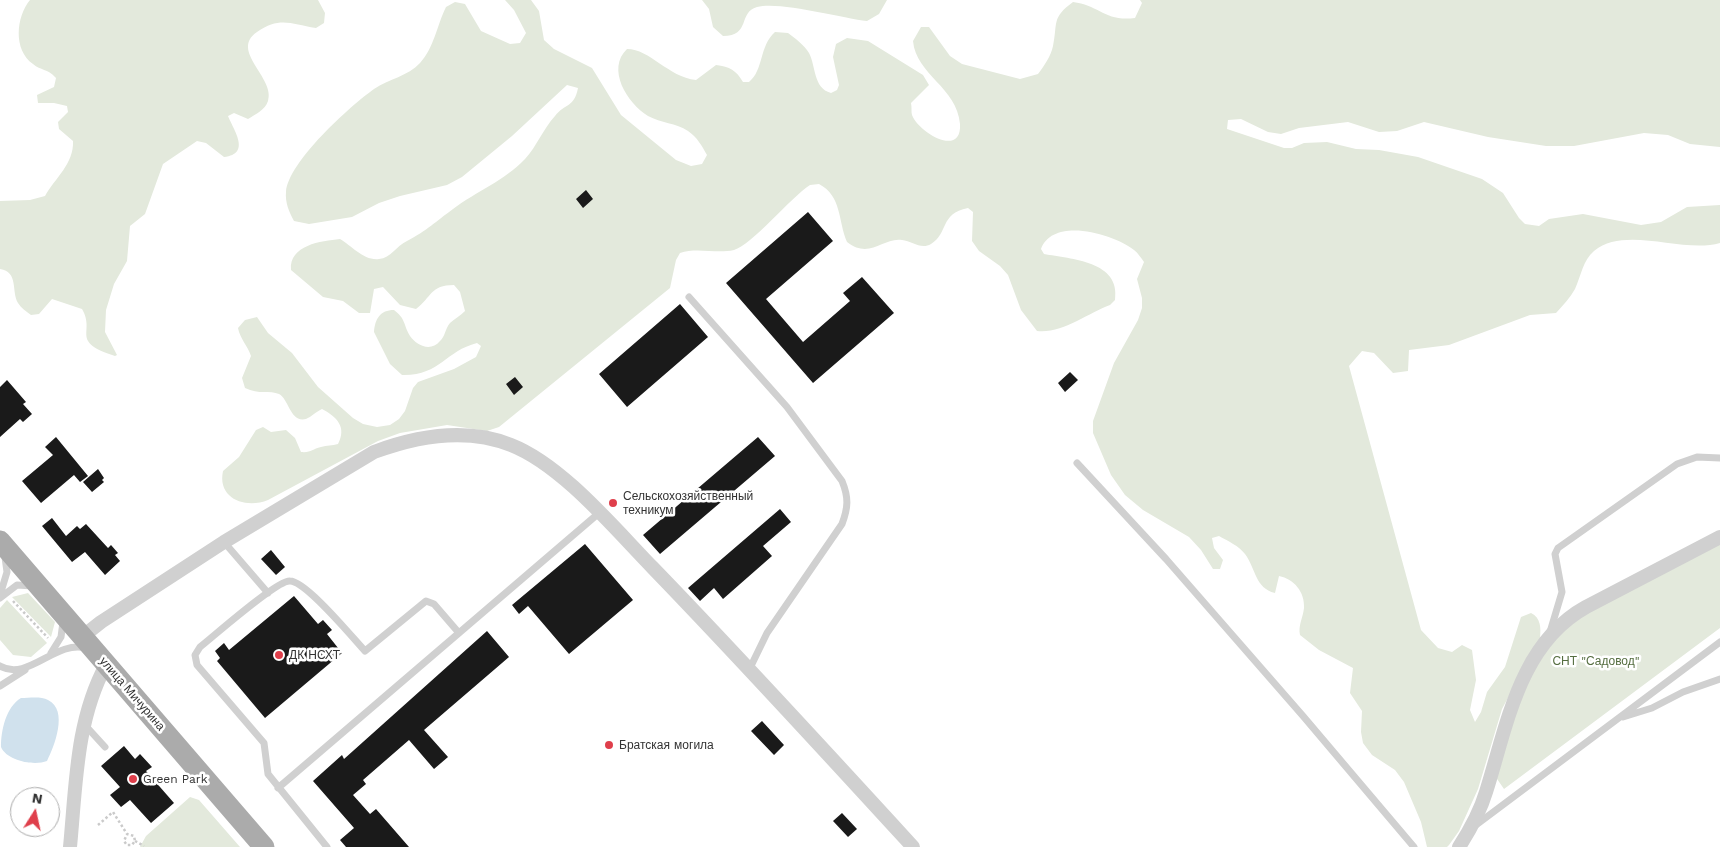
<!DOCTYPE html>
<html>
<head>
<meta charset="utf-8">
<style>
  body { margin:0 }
  #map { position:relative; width:1720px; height:847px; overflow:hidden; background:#fff; font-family:"Work Sans",sans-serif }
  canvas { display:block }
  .north { position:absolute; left:10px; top:787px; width:50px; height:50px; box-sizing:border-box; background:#fff; border:1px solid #adadad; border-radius:50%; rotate:10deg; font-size:14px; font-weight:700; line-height:20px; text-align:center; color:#333 }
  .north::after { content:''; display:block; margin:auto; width:18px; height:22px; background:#df3f4b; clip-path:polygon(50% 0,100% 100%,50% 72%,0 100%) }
</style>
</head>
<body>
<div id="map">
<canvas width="1720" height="847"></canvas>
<div class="north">N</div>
</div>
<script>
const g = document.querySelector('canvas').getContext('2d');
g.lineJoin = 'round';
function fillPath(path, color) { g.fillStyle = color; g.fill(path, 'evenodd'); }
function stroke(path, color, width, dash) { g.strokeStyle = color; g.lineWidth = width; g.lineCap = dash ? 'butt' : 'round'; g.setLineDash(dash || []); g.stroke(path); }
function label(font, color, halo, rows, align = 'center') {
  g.font = font + ' "Work Sans",sans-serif'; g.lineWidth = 5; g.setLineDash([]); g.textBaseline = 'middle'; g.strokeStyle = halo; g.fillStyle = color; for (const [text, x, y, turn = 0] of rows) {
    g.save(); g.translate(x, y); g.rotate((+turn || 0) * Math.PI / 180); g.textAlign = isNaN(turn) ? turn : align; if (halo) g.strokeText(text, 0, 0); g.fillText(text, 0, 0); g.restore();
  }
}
fillPath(new Path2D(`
  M30,0H318L325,13L324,23L316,28C291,24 280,16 257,32C229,51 276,78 268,101C265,110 256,114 248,119L234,113L228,116C233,129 252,154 224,157L206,143L197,141L163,164L145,214L130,226L127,261L114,284L106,310L105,332L117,355L115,356C69,341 96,333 82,309L52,299L39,314L31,315C26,311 21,308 18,303C11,291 19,272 0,269V201L30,200L45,196C55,178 74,164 73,141L59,129L58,122L68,112L67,106L54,103H38L37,95L54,87L56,78C47,68 41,71 33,64C13,50 16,17 30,0Z
  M505,0H531L539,11L544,40L554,49L592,68L621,115L676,160L691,166L702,164L707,155C702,146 697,137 688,131C676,123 661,123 648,116C627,103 606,69 627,49C650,49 668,77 696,80L716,65C730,67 736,70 743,82H749C764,70 759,46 775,32L788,33C796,39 804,45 809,53C816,66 813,88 831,93L837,90L839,85L833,57L836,44L847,38L868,41L923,75L929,85L911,103C912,107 911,112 912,115C919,133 962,158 960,124C957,87 916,75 913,41L921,27H929L950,56L962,64L1020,79L1038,74C1044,66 1051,56 1053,46C1058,23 1051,18 1073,2C1099,5 1105,22 1135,18L1142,3L1140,0H1720V147L1690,144L1668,135L1644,133L1574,146H1546L1488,137L1424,122L1397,131L1379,132L1348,122L1299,128L1281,134L1268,132L1241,119L1228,120L1227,129L1284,148H1292L1304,143L1327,142L1356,149L1379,150L1418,157L1482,179L1503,193L1519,218L1525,224L1539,226L1549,219L1583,214L1641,225L1661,222L1687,207L1720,205V243C1683,254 1626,225 1594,251C1583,260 1581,276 1575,289C1570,298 1563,305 1556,313L1530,315L1449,345L1409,350L1408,371L1393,373L1374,353L1362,351L1349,366L1421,630L1438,648L1452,652L1462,645L1472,650L1476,680L1470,710L1475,722L1481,712L1487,692L1505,667L1521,617L1531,613C1541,618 1541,628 1540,638L1502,709L1478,789L1459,831L1449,845L1447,847H1427L1421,822L1404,782L1395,770L1372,755L1363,743L1361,732L1362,711L1350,693L1353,668L1319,650L1300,635C1298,625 1303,618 1304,608C1305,592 1294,579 1279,576L1275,593C1255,588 1256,569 1245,554C1239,546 1228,541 1219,536L1212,538L1214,548L1223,560L1220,569H1213L1201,550L1189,537L1143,510L1125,495L1111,475L1093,433V421L1114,363L1138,320L1142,308V298L1137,279L1144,262C1141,258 1138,253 1134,250C1114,234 1053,216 1041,249L1044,254C1071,259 1121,261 1115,300L1110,305C1088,313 1062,334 1037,331L1021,310L1008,275L1000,266L979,251L972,241L973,212L968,208C939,214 949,233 931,244C921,250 912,241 902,240C883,237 870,260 847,242C838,221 842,196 819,184L810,185C790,198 752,245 734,250C716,254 697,247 680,253L676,260L670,288L499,427L487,431L447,425L400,433L378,441L268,500C246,509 217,499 223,471L239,457L256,430L263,427L271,432L286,430L295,438L301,452C311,453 312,449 321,447C327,445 332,446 338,444C347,427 337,417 322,409C317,411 311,417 306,419C290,423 289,399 279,394C270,390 259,395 245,388L242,378L251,356C248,346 240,339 238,328L245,320L257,317L268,333L292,353L318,387L353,418L363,424L377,427L390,425L399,419L405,411L413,388L418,382L454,369L476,357L481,346L477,343C445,351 440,376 402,375L390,364L374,332C375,319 380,310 394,310C406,319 403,324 410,336C417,346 431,352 440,341C445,337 445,329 450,323C454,319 460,316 465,311L460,292L454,285C430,285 432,297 416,309L400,305L383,287L374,289L370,313H359L343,301L323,297L291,270C289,245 321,241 340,239C352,246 364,261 379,259C391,258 396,246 407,241C428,230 435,222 453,209C477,191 504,181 525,159C537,146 543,129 555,116C565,103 574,108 578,88L567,85L512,136L462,177L447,185L400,196L379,203L352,217L309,224L294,221C289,212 285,202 286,192C288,162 350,106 374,89C389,79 408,76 420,63C434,48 437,25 446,7L455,2L465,4L481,31L510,44L520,43L526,33L514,10Z
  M702,0H887L879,14L867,21C841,18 780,1 757,7C738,12 751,36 723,36L713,27L709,9Z
  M1720,541V628L1504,789L1495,776L1522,690L1564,623Z
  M28,593L55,622L51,637L12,597Z
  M7,600L47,643L31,657L13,655L0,640V608Z
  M190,797L199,800L240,847H140L146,836Z`), '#e3e9dc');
fillPath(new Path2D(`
  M21,698C29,698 41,696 48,700C69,710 54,747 47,761C34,766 7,761 1,747C1,730 6,707 21,698Z`), '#d0e1ed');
fillPath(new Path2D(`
  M586,190L593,199L583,208L576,199Z
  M808,212L833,241L766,299L803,342L850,301L843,293L862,277L894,313L813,383L726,283Z
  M680,304L708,337L627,407L599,374Z
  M1070,372L1078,380L1065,392L1058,383Z
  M515,377L523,387L514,395L506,384Z
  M7,380L26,402L23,404L32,414L23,422L20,419L0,437V387Z
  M56,437L88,476L80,482L74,475L41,503L22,481L53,455L45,447Z
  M758,437L775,456L660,554L643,535Z
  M98,469L104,478L102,480L104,482L92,492L83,482Z
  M780,509L791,522L763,546L772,556L723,599L714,588L700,601L688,588Z
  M52,518L66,536L77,526L80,529L86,524L108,548L111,545L118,553L115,555L120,561L105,575L85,552L72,562L42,526Z
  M585,544L633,600L569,654L528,606L519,614L512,605Z
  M271,550L285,567L276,575L261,559Z
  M294,596L318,624L323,620L332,630L327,634L342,653L265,718L217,661L220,658L215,651L224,643L229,650Z
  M487,631L509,657L424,730L448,757L434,769L409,740L363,780L366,784L353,795L370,814L376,809L409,847H346L340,840L354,828L313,781L342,755L344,759Z
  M762,721L784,745L774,755L751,731Z
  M124,746L135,759L140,754L152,767L146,771L174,803L151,823L130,800L121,807L110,795L120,787L101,766Z
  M842,813L857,829L848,837L833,821Z`), '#1a1a1a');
stroke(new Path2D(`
  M13,601L48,638
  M98,825L113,812L127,834L134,836L135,841L132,845H127L124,841L127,834
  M135,841L144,846`), '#cacaca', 2.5, [2.5, 2.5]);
stroke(new Path2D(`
  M689,297L787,407L842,481C849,498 848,508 842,524L767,633L750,668
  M1077,463L1166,559L1303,716L1414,847
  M224,542L268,593
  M0,595L7,572L5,557
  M0,598L17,585L33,586
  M1550,632L1562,592L1555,554L1558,548L1677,464L1697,457L1720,458
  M51,653L61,637L63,622
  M0,666C28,682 55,640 86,648
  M0,686L25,670
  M1623,717L1652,708L1683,692L1720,679
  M84,724L105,747
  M278,788L599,513
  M1476,825L1720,642
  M327,847L268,774L264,743L197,665L195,655L200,647C214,636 277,580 290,581C306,581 352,637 365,651L426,601L434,604L459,633`), '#d0d0d0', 7);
stroke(new Path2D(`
  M82,637L101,622L224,542L374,452C417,436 466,427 511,445C562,465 614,528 653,568C741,659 827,753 913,847
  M70,847C76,785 76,720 106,665
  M1459,847C1470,830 1480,812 1486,792C1507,726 1519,644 1586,607L1720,537`), '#d0d0d0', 14);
stroke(new Path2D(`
  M0,541L264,847`), '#ababab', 21);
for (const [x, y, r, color] of [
  [613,503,5,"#df3f4b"],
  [279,655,5,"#df3f4b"],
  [609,745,5,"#df3f4b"],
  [133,779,5,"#df3f4b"]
]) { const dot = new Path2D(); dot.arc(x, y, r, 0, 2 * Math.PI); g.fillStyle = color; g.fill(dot); stroke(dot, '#fff', 2); }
label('12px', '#333', '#fff', [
  ["Сельскохозяйственный",623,496],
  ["техникум",623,510],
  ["ДК НСХТ",289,655],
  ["Братская могила",619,745],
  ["Green Park",143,779]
], 'left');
label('12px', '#566e41', '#fff', [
  ["СНТ \"Садовод\"",1596,661]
]);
label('12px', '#333', '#fff', [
  ["улица Мичурина",132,694,49]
]);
</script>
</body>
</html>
